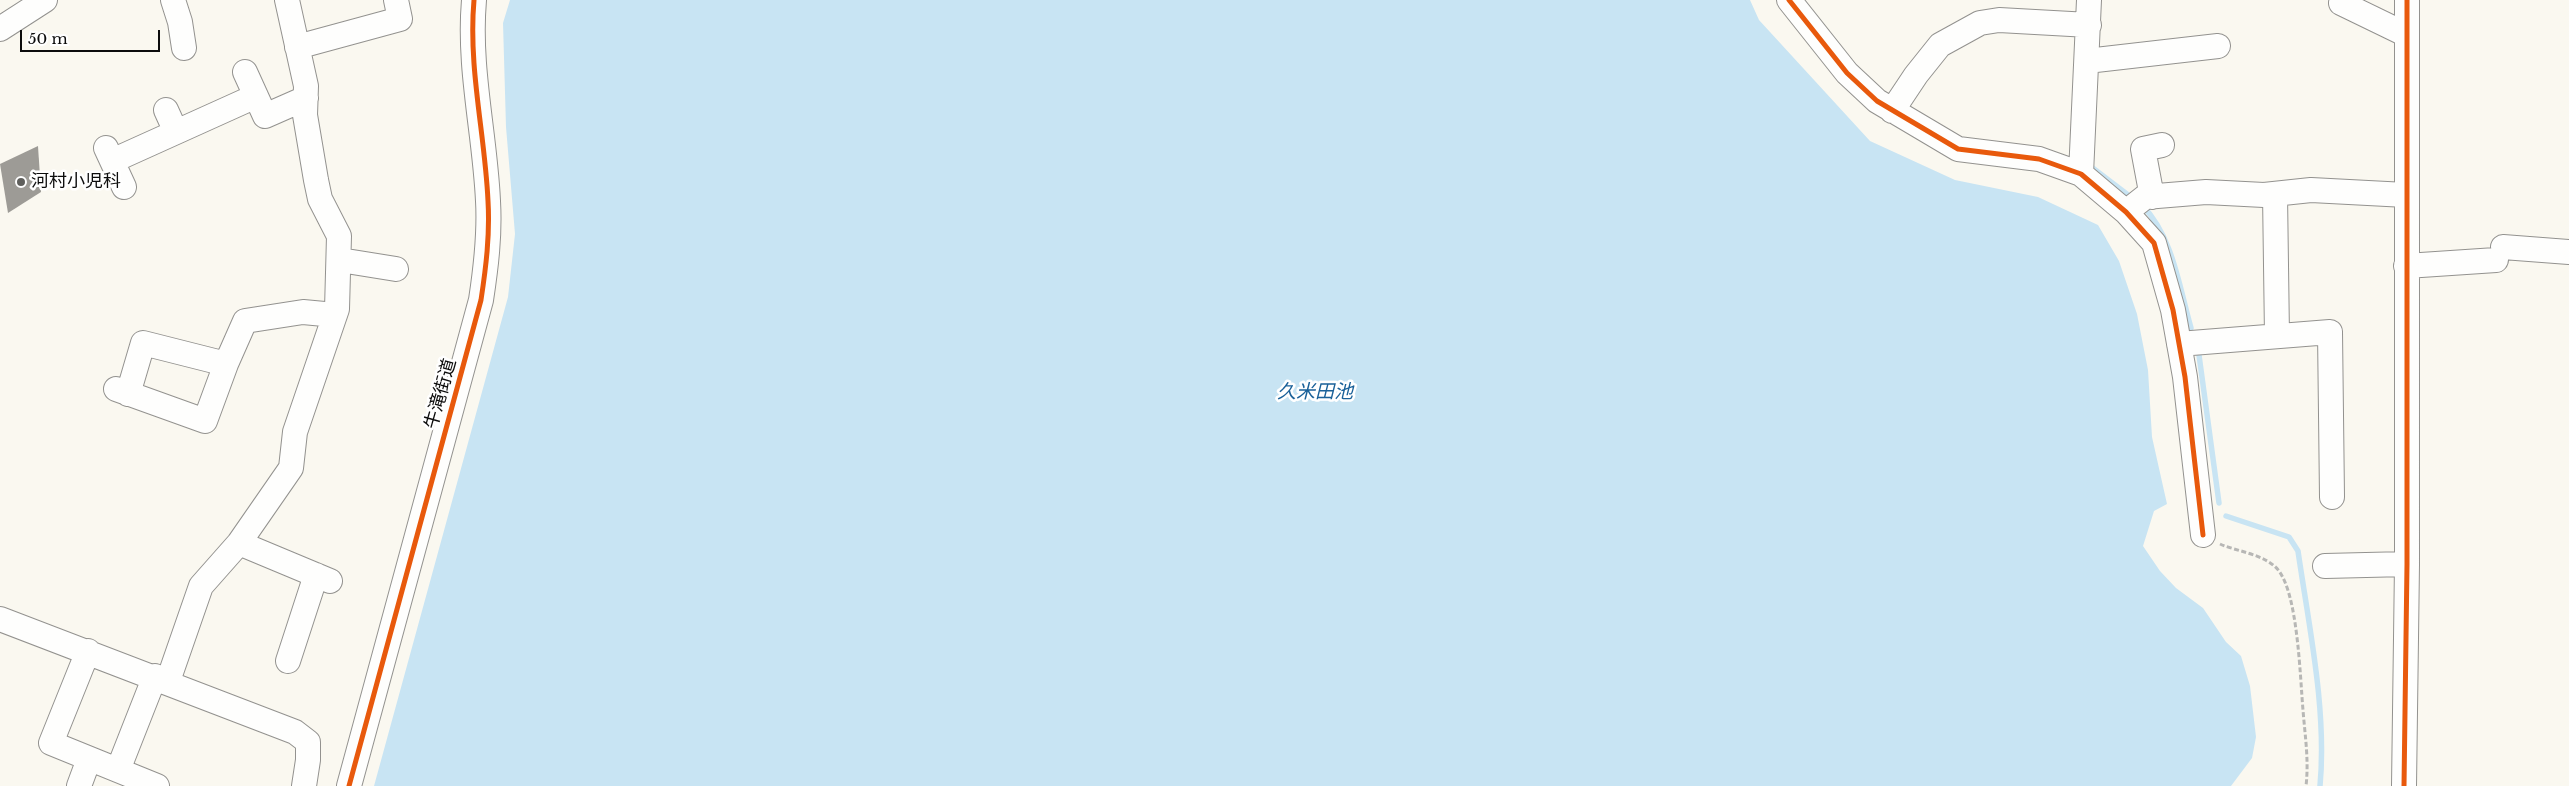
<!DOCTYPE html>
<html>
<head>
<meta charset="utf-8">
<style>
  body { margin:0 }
  #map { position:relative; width:2569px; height:786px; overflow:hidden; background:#faf8f0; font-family:"Libre Baskerville",serif }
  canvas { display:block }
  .scale { position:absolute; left:20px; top:30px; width:140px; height:22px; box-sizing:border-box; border:2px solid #0c0c0c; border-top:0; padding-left:6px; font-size:15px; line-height:18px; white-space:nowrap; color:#0c0c0c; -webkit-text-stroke:4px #fff; paint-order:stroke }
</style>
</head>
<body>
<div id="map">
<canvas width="2569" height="786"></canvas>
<div class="scale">50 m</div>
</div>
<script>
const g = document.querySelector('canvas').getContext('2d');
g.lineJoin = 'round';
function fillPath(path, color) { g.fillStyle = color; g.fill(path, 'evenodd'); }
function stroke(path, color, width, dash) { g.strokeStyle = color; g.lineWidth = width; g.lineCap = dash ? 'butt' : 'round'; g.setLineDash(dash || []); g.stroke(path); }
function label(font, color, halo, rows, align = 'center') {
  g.font = font + ' "Libre Baskerville","Noto Sans JP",serif'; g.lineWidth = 5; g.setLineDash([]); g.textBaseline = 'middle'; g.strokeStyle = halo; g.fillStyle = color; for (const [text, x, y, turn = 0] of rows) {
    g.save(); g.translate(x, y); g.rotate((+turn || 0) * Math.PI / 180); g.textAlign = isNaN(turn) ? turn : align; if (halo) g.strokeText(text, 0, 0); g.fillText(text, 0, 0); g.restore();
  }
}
fillPath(new Path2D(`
  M510,0H1750L1759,20L1870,141L1955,180L2038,197L2098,225L2119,261L2137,314L2148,370L2152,437L2167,504L2154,511L2143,546L2160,571L2176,588L2203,608L2226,642L2241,656L2250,686L2256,737L2252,758L2231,786H374L508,297L515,234L506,127L503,23Z`), '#c8e4f3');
stroke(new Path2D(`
  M2090,166L2132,198
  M2142,205C2173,237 2179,286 2191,328
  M2199,355L2219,503
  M2226,516L2289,537L2298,551C2309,627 2327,710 2320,786`), '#c8e4f3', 5.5);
fillPath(new Path2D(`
  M38,146L41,192L8,213L0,164Z`), '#9d9b96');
const minor = new Path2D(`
  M173,0L180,22L184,48
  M1789,0L1847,73L1877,101L1958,149L2039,159L2081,174L2126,212L2154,243L2173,310L2185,377L2203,535
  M2341,3L2407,35
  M0,29L45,0
  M297,47L400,19L396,0
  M2087,61L2218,46
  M245,72L265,116L306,98
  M166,110L176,132
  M1892,111L1916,75L1940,45L1980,23L1999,20L2089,25
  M106,148L124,187
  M112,161L256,96
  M2081,174L2089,0
  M2275,194L2277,336
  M2152,197L2143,149L2162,145
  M2126,212L2145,197L2206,192L2264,195L2311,190L2406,195
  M2503,247L2569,252
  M340,260L396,269
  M2406,266L2496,260
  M2179,344L2330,332L2332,497
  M116,389L205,421L226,364L245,321L303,312L335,315
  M128,394L143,343L226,364
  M239,543L330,581
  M2325,566L2407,564
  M0,619L295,732L308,742V760L304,786
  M88,651L51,743L157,786
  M288,661L316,575
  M168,681L201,586L239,543L291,468L295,432L337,309L339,236L320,199L316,180L305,115L306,86L287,0
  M118,770L155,676
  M79,786L89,759
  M349,786L481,300C486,267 490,235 488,201C485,134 468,68 474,0
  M2404,786L2407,564V0`);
stroke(minor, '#93928f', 26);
stroke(new Path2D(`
  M2220,544C2238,552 2266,554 2279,571C2298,597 2300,676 2303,710C2305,736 2309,760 2306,786`), '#b7b7b5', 3, [5, 2.5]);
stroke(minor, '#fefefd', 24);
stroke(new Path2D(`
  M1789,0L1847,73L1877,101L1958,149L2039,159L2081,174L2126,212L2154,243L2173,310L2185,377L2203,535
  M349,786L481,300C486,267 490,235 488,201C485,134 468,68 474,0
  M2404,786L2407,564V0`), '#e8590c', 5);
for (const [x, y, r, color] of [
  [21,182,5,"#5f5f5c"]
]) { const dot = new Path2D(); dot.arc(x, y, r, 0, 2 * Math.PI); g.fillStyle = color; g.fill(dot); stroke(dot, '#fff', 2); }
label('18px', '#0c0c0c', '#fff', [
  ["河村小児科",31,182]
], 'left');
label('18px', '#0c0c0c', '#fff', [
  ["牛滝街道",441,394,-74]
]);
label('italic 19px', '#1a6199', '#fff', [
  ["久米田池",1315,393]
]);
</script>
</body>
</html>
